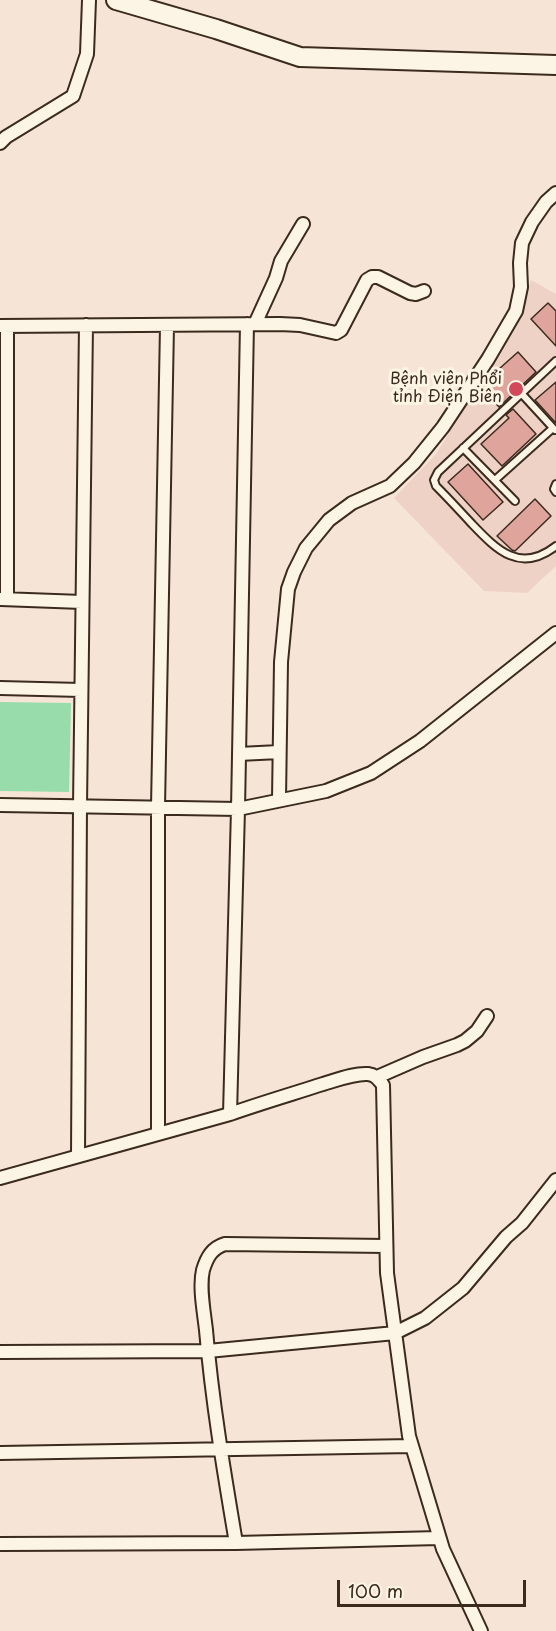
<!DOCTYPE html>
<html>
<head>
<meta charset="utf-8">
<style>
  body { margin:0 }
  #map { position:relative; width:556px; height:1631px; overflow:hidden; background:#f6e5d7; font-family:"Playpen Sans",sans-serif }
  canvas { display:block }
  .scale { position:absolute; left:337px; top:1580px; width:189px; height:27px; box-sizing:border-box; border:3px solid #3b2a1e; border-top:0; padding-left:8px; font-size:18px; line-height:21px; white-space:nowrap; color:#3b2a1e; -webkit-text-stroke:4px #fcf5e5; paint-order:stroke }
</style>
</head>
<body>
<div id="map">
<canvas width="556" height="1631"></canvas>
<div class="scale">100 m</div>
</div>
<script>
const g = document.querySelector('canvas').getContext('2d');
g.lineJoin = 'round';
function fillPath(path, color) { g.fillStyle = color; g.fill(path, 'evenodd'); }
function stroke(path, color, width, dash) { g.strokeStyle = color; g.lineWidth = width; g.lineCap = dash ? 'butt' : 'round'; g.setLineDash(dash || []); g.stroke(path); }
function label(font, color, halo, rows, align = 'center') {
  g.font = font + ' "Playpen Sans",sans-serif'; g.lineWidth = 6; g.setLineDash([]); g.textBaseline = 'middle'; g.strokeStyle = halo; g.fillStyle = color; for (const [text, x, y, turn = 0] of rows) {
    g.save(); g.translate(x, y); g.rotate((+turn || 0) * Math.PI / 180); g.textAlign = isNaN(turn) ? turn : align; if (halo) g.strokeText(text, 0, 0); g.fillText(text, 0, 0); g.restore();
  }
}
fillPath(new Path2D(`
  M531,280L556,294V566L527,593L484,591L394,498L436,454L517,324Z`), '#efd2c6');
fillPath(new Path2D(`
  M0,702L71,703L69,792L0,791Z`), '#97dcaa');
const building = new Path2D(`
  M548,303L556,311V346L531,319Z
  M518,352L536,372L499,407L480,386Z
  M556,382V423L535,400Z
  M513,409L536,434L502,466L481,444L509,418L506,415Z
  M468,464L503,502L483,520L448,482Z
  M535,499L551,516L515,551L512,550L497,536Z`);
fillPath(building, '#dfa59d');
stroke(building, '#3b2a1e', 1.5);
const lane = new Path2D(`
  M556,361L438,472L434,480L436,486C448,498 460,511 472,524C497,550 520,574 556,546
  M521,393L555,430
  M463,448L515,501
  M495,480L553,428
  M556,484L554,489L556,492`);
const street = new Path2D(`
  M0,143L6,137L73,96L87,54L89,0
  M255,324L276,278L281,261L303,224
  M0,326L280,324L300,325L336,333L341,330L367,280L372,277H378L410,293L416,294L424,291
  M1,599L82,602
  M7,599V326
  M0,688L81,690
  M239,754L279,752
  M279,799L281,662L288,589L294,572L306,548L329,520L352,503L390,486L414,463L443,427L488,359L516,311L521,287L520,263L522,243L532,222L546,202L556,193
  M0,805L238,809L326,791L371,773L420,741L556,633
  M377,1077L423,1057L457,1045L465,1041L477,1031L487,1016
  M230,1114L238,809L247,324
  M158,1133V807L167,326
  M78,1156L80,806L86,325
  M0,1178L230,1114C261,1103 292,1094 323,1084C337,1080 354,1073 368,1074C376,1075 378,1079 383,1085L387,1273L409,1436L443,1549L481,1631
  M0,1352L208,1351L395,1333L425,1318L463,1288L506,1237L522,1223L556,1180
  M0,1453L412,1446
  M236,1543C224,1472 212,1401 206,1330C204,1312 199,1287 203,1270C207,1257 212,1248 225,1244L386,1246
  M0,1544L236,1543L439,1538`);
const secondary = new Path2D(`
  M116,0L216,29L300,57L556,65`);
stroke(lane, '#3b2a1e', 10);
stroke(street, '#3b2a1e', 16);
stroke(secondary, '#3b2a1e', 22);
stroke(lane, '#fcf5e5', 6);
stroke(street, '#fcf5e5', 12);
stroke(secondary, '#fcf5e5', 18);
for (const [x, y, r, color] of [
  [516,389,8,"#d1495b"]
]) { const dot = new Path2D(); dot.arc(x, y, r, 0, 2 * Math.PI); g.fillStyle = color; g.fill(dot); stroke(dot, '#fcf5e5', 2); }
label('16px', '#3b2a1e', '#fcf5e5', [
  ["Bệnh viện Phổi",502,380],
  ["tỉnh Điện Biên",502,398]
], 'right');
</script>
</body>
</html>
